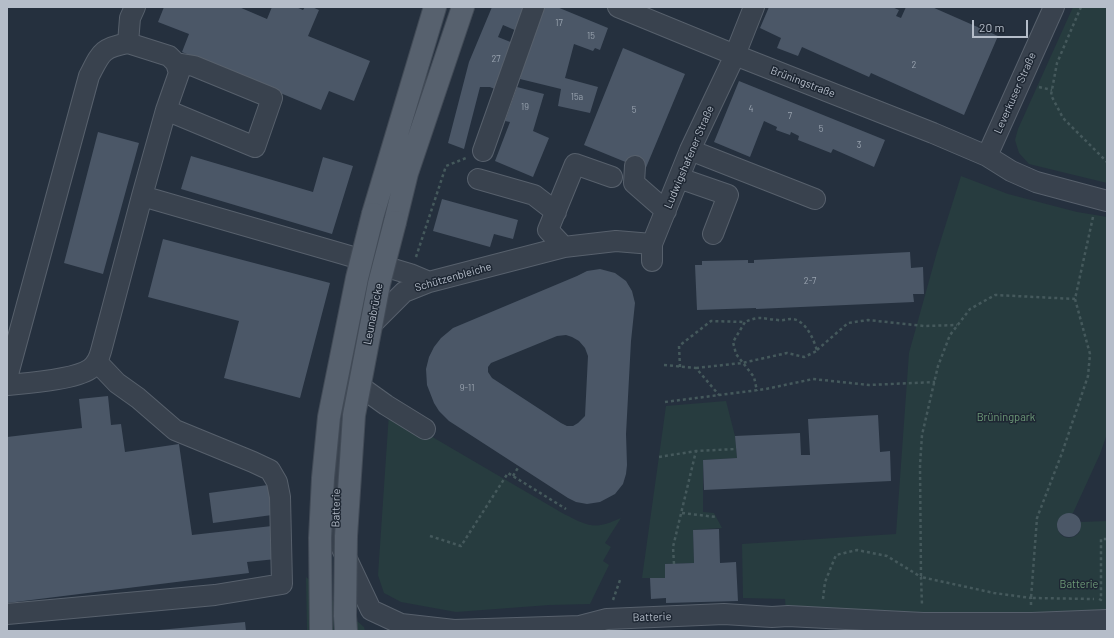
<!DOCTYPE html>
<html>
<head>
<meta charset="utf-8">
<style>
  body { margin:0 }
  #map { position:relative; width:1114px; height:638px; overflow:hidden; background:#25303e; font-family:Barlow,sans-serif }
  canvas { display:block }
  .frame { position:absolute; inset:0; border:8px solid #b5bdc9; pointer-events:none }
  .scale { position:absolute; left:972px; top:20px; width:56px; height:18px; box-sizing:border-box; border:2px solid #b5bdc9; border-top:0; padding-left:5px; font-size:12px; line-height:14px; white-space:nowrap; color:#b5bdc9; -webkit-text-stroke:3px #1e2733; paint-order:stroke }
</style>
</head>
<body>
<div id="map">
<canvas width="1114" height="638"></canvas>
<div class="frame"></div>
<div class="scale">20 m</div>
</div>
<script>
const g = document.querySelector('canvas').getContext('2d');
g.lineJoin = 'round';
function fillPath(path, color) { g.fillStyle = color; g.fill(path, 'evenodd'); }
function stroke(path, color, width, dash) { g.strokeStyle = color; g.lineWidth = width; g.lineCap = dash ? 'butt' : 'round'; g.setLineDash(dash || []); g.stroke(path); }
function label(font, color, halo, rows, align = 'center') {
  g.font = font + ' Barlow,sans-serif'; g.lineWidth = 3; g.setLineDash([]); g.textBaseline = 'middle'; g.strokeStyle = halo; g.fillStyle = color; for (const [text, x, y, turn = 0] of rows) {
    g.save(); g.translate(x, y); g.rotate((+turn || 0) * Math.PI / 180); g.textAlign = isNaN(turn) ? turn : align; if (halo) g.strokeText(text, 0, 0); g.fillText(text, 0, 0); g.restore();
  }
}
fillPath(new Path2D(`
  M1073,7H1107V183L1029,164L1019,153L1015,140L1018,129Z
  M961,176L1008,194L1077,212L1107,217V434L1100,454L1073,513C1045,513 1059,551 1079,533L1081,522L1107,521V612L1040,615L786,611L785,599L743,598L742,544L896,534L909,353L937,252Z
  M726,401L735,436L737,458L703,460V512L714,513L722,528L693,530L694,563L665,564V578H642L666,406Z
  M389,413L429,435L564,514C590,527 594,530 621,518L605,543L611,547L603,561L609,565L590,604L549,605L456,612L401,602L384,593L378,575Z
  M306,577L364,627L365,631H307Z`), '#273c3f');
fillPath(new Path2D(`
  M164,7H239L267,19L272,7H296L303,10L305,7H312L319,10L308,36L370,61L354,101L329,91L321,110L182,52L189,34L158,22Z
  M492,7H524L517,31L503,25L498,37L513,43L497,90L490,87H480L464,149L448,143L469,62Z
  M542,7H557L608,28L600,50L595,48L593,51L574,44L565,78L598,87L590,113L558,106L561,89L520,79L528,39Z
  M769,7H892L899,10L896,16L901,18L906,7H932L998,36L964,115L871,73L869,77L802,47L798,56L777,48L781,38L760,28Z
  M623,48L685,74L645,170L584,145Z
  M739,81L885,140L874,167L833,149L831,153L798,140L799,136L791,132L790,135L776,130L777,127L764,121L750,157L714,142Z
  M517,87L544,94L533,131L549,138L533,177L495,161L510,122L505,121Z
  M98,132L139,143L103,274L64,263Z
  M191,156L313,192L323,157L353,166L332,234L181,189Z
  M442,199L518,220L513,239L494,234L490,247L433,231Z
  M163,239L330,283L300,398L224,378L239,321L148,297Z
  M910,252L911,268L923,267L924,294H913L914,302L756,309V308L697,310L695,265H702V261L748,260V263H754V260Z
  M600,269L615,273L626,281L632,291L635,303L631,341L626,434L627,465L626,474L623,484L615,494L600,502L587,504L576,502L568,498L449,421L439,411L434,403L427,385L426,369L429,357L434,347L441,338L453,328L577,276L587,271ZM566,335L572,337L579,341L585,348L588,356L585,416L578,423L573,426H567L561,423L492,378L488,372V367L491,363L557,336Z
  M108,396L111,425L121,424L125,452L179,444L192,535L272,526L276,559L247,562L249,573L7,603V437L82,428L79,399Z
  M878,415L880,452L890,451L891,481L704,490L703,460L737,458L735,436L800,433L801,455H810L808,419Z
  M268,485L272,515L213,523L209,493Z
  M1057 525a12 12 0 1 1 24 0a12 12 0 1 1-24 0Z
  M719,529L720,563L736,562L738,601L666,603V598L651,599L650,578H665V564L694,563L693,530Z
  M245,622L246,631H159V630Z`), '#4b5767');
const minor = new Path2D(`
  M618,7L735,55L933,133L987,156L1011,171L1036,182L1107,201
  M166,110L255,147L272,98L194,66L176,63
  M690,150L815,199
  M483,151L534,7
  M987,156L1054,7
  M635,166L634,183L666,211
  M679,178L728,195L713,234
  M478,179L534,195L556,212
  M142,196L343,254L410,274L429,282
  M652,244L616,241L564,247L429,282L404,292L369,327L348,369L347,377L337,448L336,536L371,610L401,624L454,630L580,626L607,619L724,614L772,617L788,616L923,623H1032L1107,620
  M564,247L548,230L575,164L612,177
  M652,261V244L690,150L735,55L754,7
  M347,377L386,405L425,429
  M7,378L89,76C101,53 101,48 128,43
  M7,385C27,383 74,380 90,369C96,365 99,359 101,351L142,196L166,110L179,73L176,63L169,56L128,43L130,18L135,7
  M7,614L215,595L282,584L280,497L277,482L270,470L253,462L175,430L138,398L117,383L97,362`);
const major = new Path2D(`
  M373,214L435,7
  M395,222L407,173L463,7`);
stroke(minor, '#57606c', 22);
stroke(major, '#424b57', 24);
stroke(new Path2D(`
  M1081,7L1057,63L1051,95L1063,118L1107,162
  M1039,87L1052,90
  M1093,217L1075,299L1090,354L1088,376L1062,453L1037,518L1031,598L1094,599
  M416,257L446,166L466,158
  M817,350L848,323L868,320L924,326L957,325
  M664,365L696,368L719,395
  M680,367L679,346L711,321L745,322L733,342L736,354L754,377L757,391
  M696,368L742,363L787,353L804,357L817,351C814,339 805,319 791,319C787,319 783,321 778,320C762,319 761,315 745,322
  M665,402L766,389L813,379L869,385L935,382
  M659,457L696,451L736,449
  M513,476L519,466
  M682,513L716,517
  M430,536L461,546L508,473L566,509
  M674,564L673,547L696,451
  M823,599L825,582L836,555L857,550L887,556L921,577L922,605
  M1099,599L1101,600V539H1107
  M613,600L620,580
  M1031,605V598L994,593L921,577L920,465L922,435L938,366L950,335L970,309L995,295L1075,299`), '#45595c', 2.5, [3, 3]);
stroke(minor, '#39424e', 20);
stroke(major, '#57616e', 22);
const majorBridge = new Path2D(`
  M321,631L320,538L323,478L329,417L357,278L373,214
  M346,631L345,616L346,536L354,415L379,284L395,222`);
stroke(majorBridge, '#424b57', 24, []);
stroke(majorBridge, '#57616e', 22);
label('9px', '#9aa4b0', null, [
  ["17",559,23],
  ["15",591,36],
  ["27",496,59],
  ["2",914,65],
  ["15a",577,97],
  ["19",525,107],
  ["4",751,109],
  ["5",634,110],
  ["7",790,116],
  ["5",821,129],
  ["3",859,145],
  ["2-7",810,281],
  ["9-11",467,388]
]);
label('11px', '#b5bdc9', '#1e2733', [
  ["Brüningstraße",803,82,21],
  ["Leverkuser Straße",1015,93,-66],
  ["Ludwigshafener Straße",689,157,-67],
  ["Schützenbleiche",453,277,-16],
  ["Leunabrücke",373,314,-79],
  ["Batterie",336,508,-89],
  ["Batterie",652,617,-2]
]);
label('11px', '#6d9977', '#1e2733', [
  ["Brüningpark",1006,417],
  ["Batterie",1079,584]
]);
</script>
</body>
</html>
